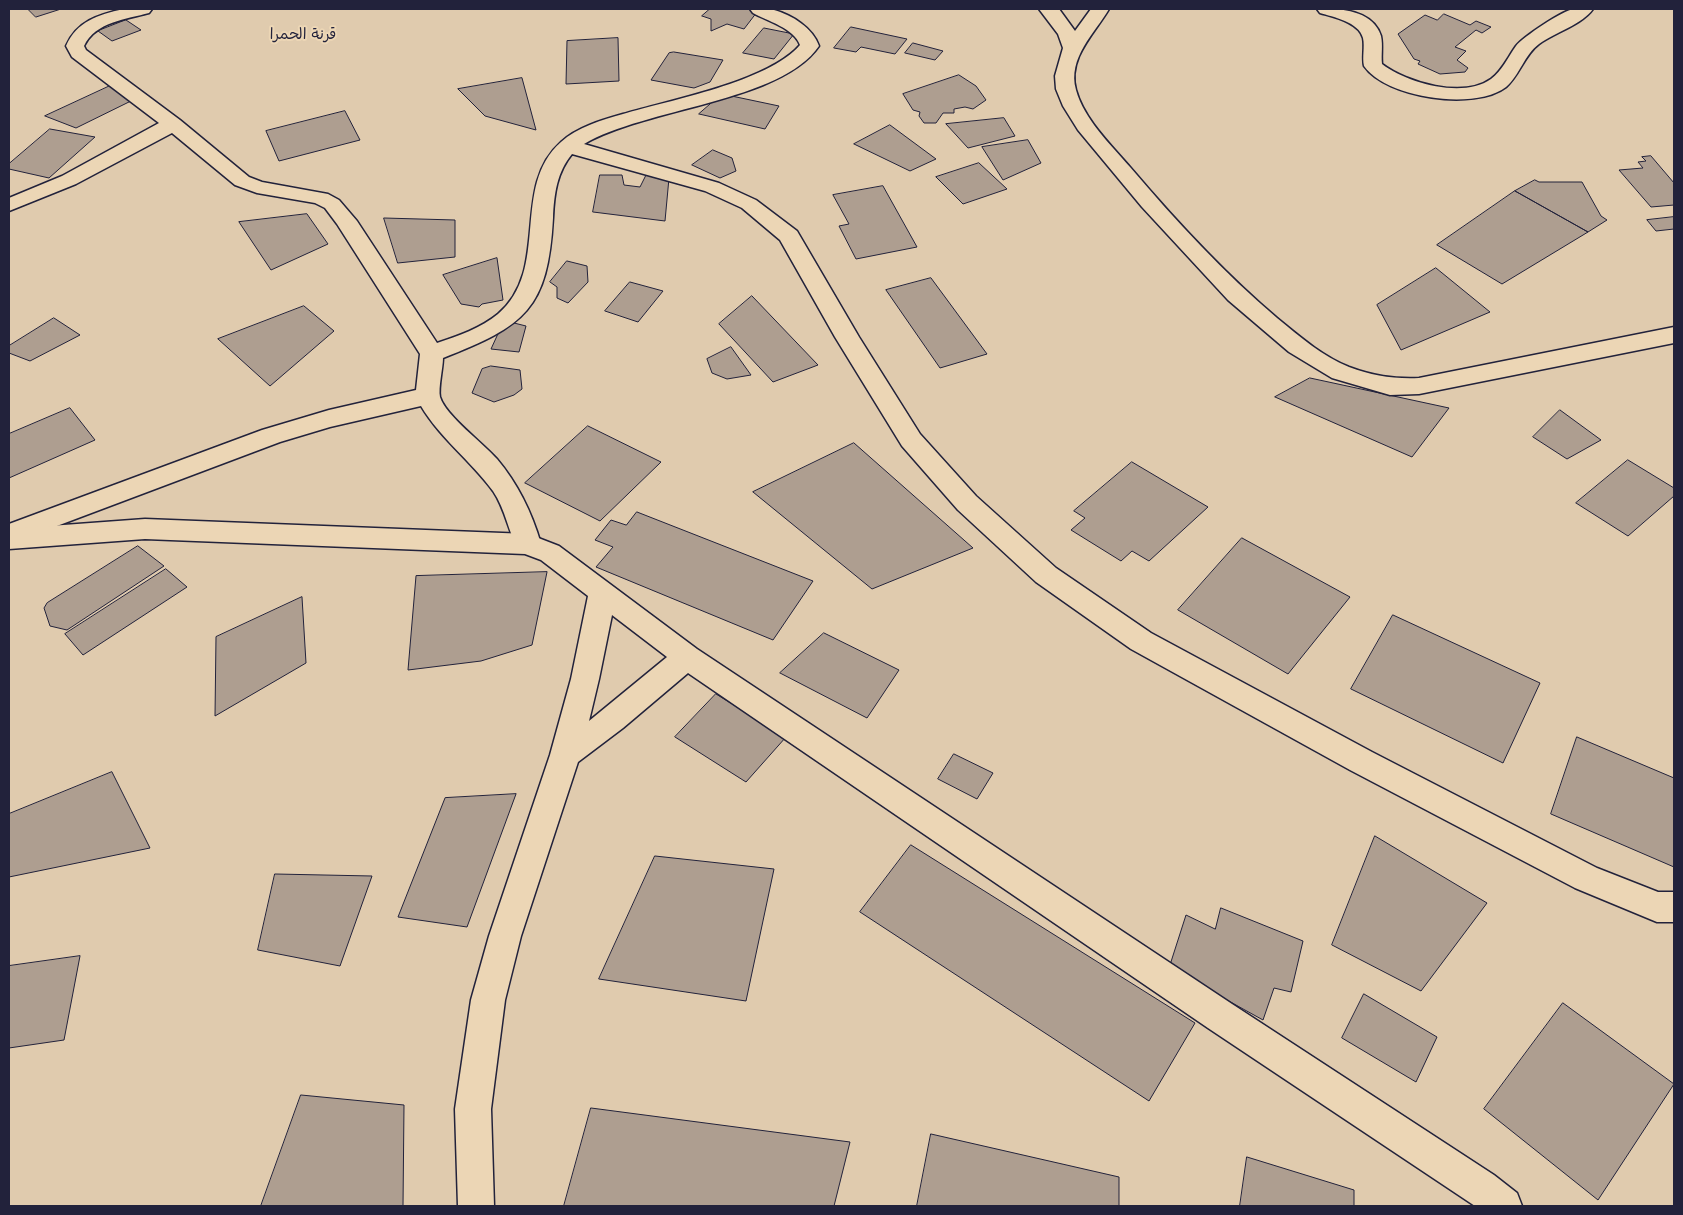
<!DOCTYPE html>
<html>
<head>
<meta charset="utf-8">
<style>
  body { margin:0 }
  #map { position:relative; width:1683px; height:1215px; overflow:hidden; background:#e0cbae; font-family:"Shantell Sans",sans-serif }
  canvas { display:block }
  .frame { position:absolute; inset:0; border:10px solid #22223b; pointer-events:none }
</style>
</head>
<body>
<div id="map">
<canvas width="1683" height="1215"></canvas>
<div class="frame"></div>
</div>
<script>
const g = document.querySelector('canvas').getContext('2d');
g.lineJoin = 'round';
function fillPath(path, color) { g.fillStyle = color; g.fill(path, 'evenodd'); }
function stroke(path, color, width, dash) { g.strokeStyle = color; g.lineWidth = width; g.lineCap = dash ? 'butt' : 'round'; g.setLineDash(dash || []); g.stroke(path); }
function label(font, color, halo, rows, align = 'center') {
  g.font = font + ' "Shantell Sans","Playpen Sans Arabic",sans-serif'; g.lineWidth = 4; g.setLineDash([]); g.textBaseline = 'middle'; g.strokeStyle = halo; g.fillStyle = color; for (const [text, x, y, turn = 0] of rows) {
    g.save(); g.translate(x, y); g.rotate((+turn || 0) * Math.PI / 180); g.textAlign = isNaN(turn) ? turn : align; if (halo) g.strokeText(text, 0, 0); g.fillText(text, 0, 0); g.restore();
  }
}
const building = new Path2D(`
  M28,9H61L36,17Z
  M710,9H749L757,12L744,29L727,24L711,31V19L702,16Z
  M1444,14L1470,25L1476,21L1491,27L1482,33L1476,30L1455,47L1466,51L1457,60L1468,68L1465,72L1440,74L1418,64L1420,61L1414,59L1398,34L1425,15L1437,20Z
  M126,20L141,30L112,41L98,31Z
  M851,27L907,39L895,54L861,47L856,52L834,48Z
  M764,28L794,34L774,59L743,53Z
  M618,38L619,81L566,84L567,41Z
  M913,43L943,51L935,60L905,53Z
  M674,52L723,60L710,82L694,88L651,80L669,53Z
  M959,75L976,86L986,100L973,109L965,107L954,109V113H943L936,123H924L919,116L920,112L913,110L903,94Z
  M522,78L536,130L485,116L458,89Z
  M112,85L135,99L76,128L45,116Z
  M722,94L779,106L765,129L699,114Z
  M345,111L360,140L279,161L266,131Z
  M1004,118L1015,136L968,148L946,124Z
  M890,125L936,159L910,171L854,144Z
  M50,129L95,137L49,178L9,169V164Z
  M1028,140L1041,163L1003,180L982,147Z
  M713,150L732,158L736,171L720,178L692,165Z
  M1651,156L1674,183V205L1651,207L1619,170L1643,168L1638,162L1646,161L1642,157Z
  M979,163L1007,189L963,204L936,177Z
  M600,175H622L624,185L640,187L646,175L669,178L665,221L593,212Z
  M1535,180L1539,182H1582L1601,216L1607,220L1588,232L1515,191Z
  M883,186L917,247L856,259L839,226L849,224L833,195Z
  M1515,191L1588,232L1502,284L1437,245Z
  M307,214L328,244L271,270L239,222Z
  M1674,217V229L1656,231L1647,220Z
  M384,218L455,220V257L398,263Z
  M497,258L503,300L482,304L479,307L461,304L443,275Z
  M567,261L587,266L588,282L568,303L557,298V287L550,282Z
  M1436,268L1490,312L1401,350L1377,305Z
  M931,278L987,354L940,368L886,290Z
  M630,282L663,291L638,322L605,311Z
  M752,296L818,365L773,382L719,324Z
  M304,306L334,331L270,386L218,339Z
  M54,318L80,335L30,361L9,353V346Z
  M514,323L526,326L519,352L491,349L502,325Z
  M731,347L751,375L727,379L712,373L707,359Z
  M491,366L520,370L522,389L514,395L494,402L472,393L482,369Z
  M1310,378L1449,408L1412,457L1275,397Z
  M70,408L95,440L9,478V434Z
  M1560,410L1601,440L1567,459L1533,437Z
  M588,426L661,462L600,521L525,483Z
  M854,443L973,548L872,589L753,492Z
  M1628,460L1674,488V496L1628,536L1576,503Z
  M1132,462L1208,507L1149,561L1132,551L1121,561L1071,530L1085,518L1074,511Z
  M637,512L813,581L773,640L596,567L613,547L595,540L611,520L626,525Z
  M1242,538L1350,597L1288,674L1178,610Z
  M138,546L164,566L67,630L50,626L44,608L47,603Z
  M166,569L187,587L83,655L65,634Z
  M547,572L532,645L481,661L408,670L416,576Z
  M302,597L306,663L215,716L216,637Z
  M1393,615L1540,683L1503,763L1351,689Z
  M824,633L899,670L867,718L780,673Z
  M716,694L786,737L746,782L675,737Z
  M1577,737L1674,778V867L1551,814Z
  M954,754L993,773L977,799L938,779Z
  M112,772L150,848L9,877V814Z
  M516,794L467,927L398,917L445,798Z
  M1375,836L1487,903L1421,991L1332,945Z
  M911,845L1195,1023L1149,1101L860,912Z
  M655,856L774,869L746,1001L599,979Z
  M275,874L372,876L340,966L258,950Z
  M1221,908L1303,941L1291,992L1274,988L1263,1020L1169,968L1186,915L1215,929Z
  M80,956L64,1040L9,1048V966Z
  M1364,994L1437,1037L1416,1082L1342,1038Z
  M1563,1003L1674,1084L1598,1200L1484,1109Z
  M301,1095L404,1105L403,1206H261Z
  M591,1108L850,1142L834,1206H564Z
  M931,1134L1119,1177V1206H917Z
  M1247,1157L1354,1190V1206H1240Z`);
fillPath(building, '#ae9e90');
stroke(building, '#22223b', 1);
const minor = new Path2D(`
  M123,9H152L149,13C127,19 95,22 84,46L86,50L180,120L249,177L262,182L328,194L339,200L357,221L437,343C458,336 481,328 498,314C551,269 510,187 561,142C577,127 602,120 623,114C670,100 768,82 800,45C794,28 767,21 753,13L750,9C758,9 767,7 774,10C792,15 813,28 819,46C781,102 645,108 584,144L719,183L756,200L797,231L859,337L920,434L976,496L1056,568L1151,633L1372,752L1597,868L1658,892H1674V922H1657L1575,888L1350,770L1131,649L1036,582L958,510L902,446L835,337L780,240L742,208L705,191L572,154C557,172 554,194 553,218C548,309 525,326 443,358C443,368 438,388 440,397C446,416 483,443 497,459C518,484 532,513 541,544L537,551L528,554L519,551C508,532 506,510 493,491C471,461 440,438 421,406L330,427L280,442L9,544V524L262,430L329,410L416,390L420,354L337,224L325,208L315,203L257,193L235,185L172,133L76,184L9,211V198L62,176L159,123L72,57L66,46C77,21 98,15 123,9Z
  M1039,9H1059L1075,31L1091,9H1109C1095,33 1067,58 1076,90C1084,119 1110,144 1130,167C1175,220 1224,273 1277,318C1299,336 1322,356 1349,367C1373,376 1393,379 1419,378L1674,327V343L1419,394L1390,395L1332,378L1289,352L1228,300L1142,207L1078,130L1063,106L1056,89L1055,76L1063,48L1058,34Z
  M1317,9C1339,8 1373,10 1381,36C1383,45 1381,55 1382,64C1407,83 1463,99 1491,79C1502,71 1508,57 1516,46C1523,37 1563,10 1574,9C1580,8 1587,9 1593,9C1583,24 1554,33 1539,44C1524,55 1520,75 1506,87C1475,111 1386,98 1364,66C1362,57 1365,47 1363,38C1359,22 1333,17 1320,13Z`);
const tertiary = new Path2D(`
  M145,519L528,534L559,546L697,649L1232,1004L1494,1175L1517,1193L1522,1206H1475L1208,1028L688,673L623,728L578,762L521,936L505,1000L491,1109L494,1206H458L455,1109L471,1000L489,936L550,755L571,679L588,596L541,560L525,554L145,539L9,549V529ZM612,615L667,657L589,721L599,679Z`);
stroke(minor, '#22223b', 3);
stroke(tertiary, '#22223b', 3);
fillPath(minor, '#ecd6b5');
fillPath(tertiary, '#ecd6b5');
label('15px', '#22223b', '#ecd6b5', [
  ["قرنة الحمرا",303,35]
]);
</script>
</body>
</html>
